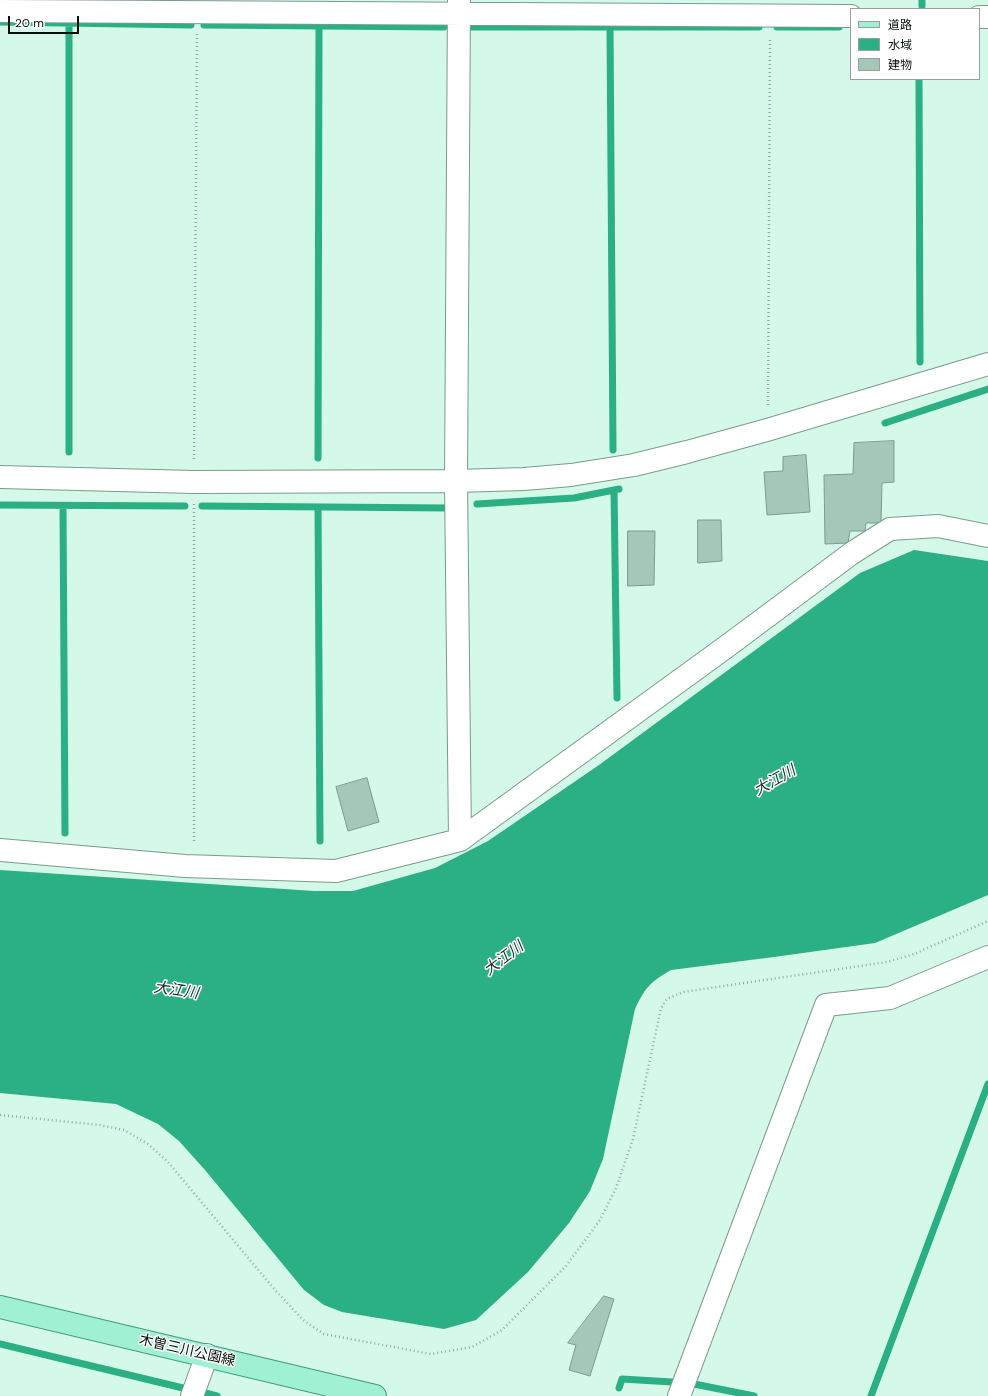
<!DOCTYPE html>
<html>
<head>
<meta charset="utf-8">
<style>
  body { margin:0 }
  #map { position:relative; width:988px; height:1396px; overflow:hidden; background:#d4f9e8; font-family:"DM Sans","Noto Sans JP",sans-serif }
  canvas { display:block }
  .legend { position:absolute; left:850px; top:8px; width:130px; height:72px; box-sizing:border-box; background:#fff; border:1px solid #9b9f9d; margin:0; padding:5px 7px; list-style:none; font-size:12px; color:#04100a }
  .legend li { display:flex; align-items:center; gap:8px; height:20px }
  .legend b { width:20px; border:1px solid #9b9f9d }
  .scale { position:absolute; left:8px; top:16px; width:71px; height:18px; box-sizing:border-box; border:2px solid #04100a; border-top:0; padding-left:5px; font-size:12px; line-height:14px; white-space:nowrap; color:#04100a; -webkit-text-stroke:3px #fff; paint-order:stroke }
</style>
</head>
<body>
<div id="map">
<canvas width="988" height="1396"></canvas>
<ul class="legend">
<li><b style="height:5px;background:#a0f1d3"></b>道路</li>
<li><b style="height:11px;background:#2baf84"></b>水域</li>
<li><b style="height:11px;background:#a4c7b7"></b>建物</li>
</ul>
<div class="scale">20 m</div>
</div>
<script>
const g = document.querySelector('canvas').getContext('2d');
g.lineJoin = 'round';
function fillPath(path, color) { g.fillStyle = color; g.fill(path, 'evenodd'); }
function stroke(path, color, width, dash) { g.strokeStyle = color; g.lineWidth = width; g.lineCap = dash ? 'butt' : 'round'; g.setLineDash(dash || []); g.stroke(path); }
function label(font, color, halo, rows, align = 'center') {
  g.font = font + ' "DM Sans","Noto Sans JP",sans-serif'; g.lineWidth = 3; g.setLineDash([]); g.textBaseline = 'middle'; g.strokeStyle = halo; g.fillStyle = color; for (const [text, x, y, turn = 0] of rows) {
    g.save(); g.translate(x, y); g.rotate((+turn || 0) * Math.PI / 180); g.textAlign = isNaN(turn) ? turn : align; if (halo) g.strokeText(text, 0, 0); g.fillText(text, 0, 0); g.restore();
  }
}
fillPath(new Path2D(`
  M914,550L988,561V895L875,943L774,957L671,970C650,982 645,988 635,1009L603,1159L590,1191L569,1223L528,1272L476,1320L444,1329L342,1312L324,1305L304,1290L205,1170L179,1141L158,1124L116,1104L0,1093V870L314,891H353L435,868L488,841L599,765L860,573Z`), '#2baf84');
stroke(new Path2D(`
  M922,6V0
  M0,22L191,25
  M69,23V452
  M204,25L444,27
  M468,27H759
  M610,27L613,450
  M777,27H839
  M919,79L920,362
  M885,423L988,389
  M318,458L319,27
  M614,490L617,698
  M477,504L574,498L619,489
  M0,505L185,506
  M63,506L65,833
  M202,506L447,508
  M318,507L320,841
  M0,1344L183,1388
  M694,1384L754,1396
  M619,1388L622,1379L672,1382
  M205,1393L217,1396
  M871,1396L988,1084`), '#2baf84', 7);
const building = new Path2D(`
  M894,441V482L882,483L881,523H866L865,531H850L848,543L825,544L824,475L853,474L854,443Z
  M806,455L810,512L767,515L764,472L783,471V457Z
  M698,520H721L722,561L698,563Z
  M628,531H655L654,585L628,586Z
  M367,778L379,822L348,831L336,787Z
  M604,1296L614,1299L590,1376L569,1370L576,1345L568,1343Z`);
fillPath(building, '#a4c7b7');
stroke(building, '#7a9c8d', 1);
const minor = new Path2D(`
  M459,0L456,481L460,840
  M0,11L851,16
  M979,17H988
  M0,477L194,482L456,481L524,479L571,475L634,465L687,452L767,430L988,364
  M0,850L185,866L336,871L460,840L726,647L852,553L890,529L938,526L988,536
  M192,1396L207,1355
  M679,1396L826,1005L890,998L988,957`);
const major = new Path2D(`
  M0,1307L375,1396`);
stroke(minor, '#799c8c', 24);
stroke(major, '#409c79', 24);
stroke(new Path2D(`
  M768,405L770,38
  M194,459L197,34
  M194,504V843
  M0,1115L100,1125L124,1130L148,1144L168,1162L275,1290L303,1320L324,1334L431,1354L472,1347L502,1330L566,1266L600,1220L616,1188L633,1139L661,1008L667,999L683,992L887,962L914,954L988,921`), '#90ac9f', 2.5, [1, 3]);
stroke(minor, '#fff', 22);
stroke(major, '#a0f1d3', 22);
label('14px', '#04100a', '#fff', [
  ["木曽三川公園線",187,1351,13]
]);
label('italic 15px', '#1a2f26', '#fff', [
  ["大江川",775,781,-30],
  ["大江川",504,959,-37],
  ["大江川",176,991,8]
]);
</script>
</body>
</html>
